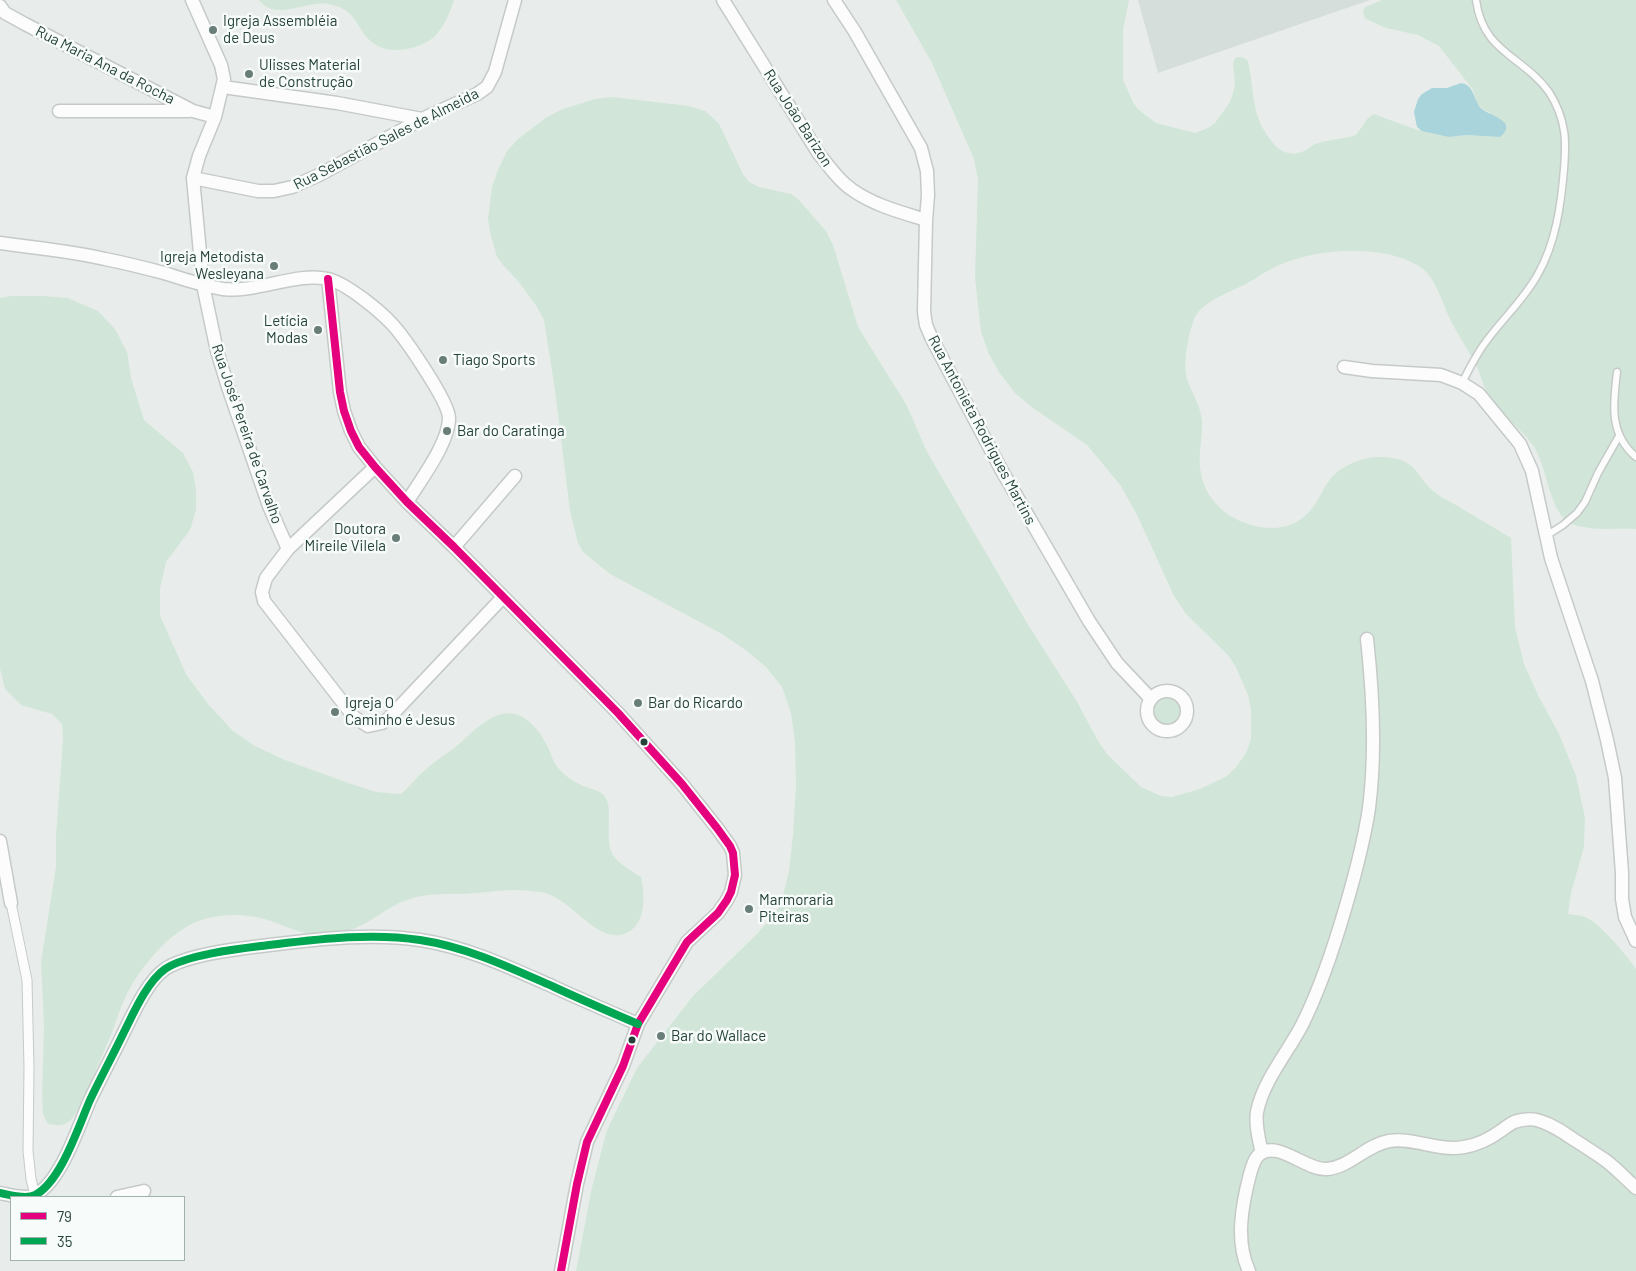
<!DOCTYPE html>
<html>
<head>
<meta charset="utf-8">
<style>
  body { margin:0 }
  #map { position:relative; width:1636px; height:1271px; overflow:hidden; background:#e8edeb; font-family:Barlow,sans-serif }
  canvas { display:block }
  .legend { position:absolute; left:10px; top:1196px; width:175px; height:65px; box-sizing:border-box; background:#f7fbf9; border:1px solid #a3b1ad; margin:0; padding:6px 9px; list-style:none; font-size:15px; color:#24423a }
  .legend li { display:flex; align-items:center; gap:10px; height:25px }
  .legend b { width:25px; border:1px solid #a3b1ad }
</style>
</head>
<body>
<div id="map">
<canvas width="1636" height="1271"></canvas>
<ul class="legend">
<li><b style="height:6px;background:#e5007d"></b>79</li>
<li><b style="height:6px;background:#00a651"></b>35</li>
</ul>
</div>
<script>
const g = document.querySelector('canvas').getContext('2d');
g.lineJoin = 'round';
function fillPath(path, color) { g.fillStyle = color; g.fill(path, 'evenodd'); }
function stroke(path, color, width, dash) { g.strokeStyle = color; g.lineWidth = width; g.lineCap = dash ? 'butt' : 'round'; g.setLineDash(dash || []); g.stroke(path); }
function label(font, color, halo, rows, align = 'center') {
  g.font = font + ' Barlow,sans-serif'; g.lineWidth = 5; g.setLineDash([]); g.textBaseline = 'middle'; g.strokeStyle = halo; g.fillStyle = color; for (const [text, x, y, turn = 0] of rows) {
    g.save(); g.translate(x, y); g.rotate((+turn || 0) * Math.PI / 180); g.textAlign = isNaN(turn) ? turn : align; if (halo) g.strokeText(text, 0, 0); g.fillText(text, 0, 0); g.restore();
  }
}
fillPath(new Path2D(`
  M1138,0H1370L1158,73Z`), '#d6dedb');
fillPath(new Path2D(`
  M259,0H454C450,13 444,27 434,37C420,49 392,55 376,45C354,31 361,10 328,4C307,0 275,22 259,0Z
  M896,0H1129L1123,30V80L1134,104L1139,110L1156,123L1195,133L1208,128L1215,123L1230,102L1233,93L1235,84L1233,64L1235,58C1241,56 1243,57 1248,61C1255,93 1250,117 1274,144C1280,151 1288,155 1298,153C1306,152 1311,145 1318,143C1331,139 1344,139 1356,135L1368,118L1374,114L1417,130L1430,131L1449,137L1466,135L1500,137L1490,113L1483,109L1477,103L1473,90L1439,46L1418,35L1386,28L1366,19L1364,16L1363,11L1365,7L1382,0H1636V529C1618,528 1581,532 1567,521C1549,508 1547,467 1534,447C1521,428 1500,414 1488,394C1483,386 1481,376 1477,367C1469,351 1459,337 1451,321C1443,305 1435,275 1419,266C1382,244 1320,248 1282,264C1269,269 1258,277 1246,284C1230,292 1201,302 1194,319C1188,337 1182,365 1188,382C1193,395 1201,407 1202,421C1203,445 1195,459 1204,484C1210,501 1224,514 1240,521C1266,532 1295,532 1313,507C1320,498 1324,486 1332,477C1343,465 1362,457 1379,457C1388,457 1400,458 1407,463C1418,469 1422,482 1431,489C1438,496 1447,500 1456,505C1474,516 1493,527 1511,538L1515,627L1524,664L1539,697L1559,734L1576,776L1585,818L1584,847L1571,893L1568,914C1574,915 1582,915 1587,918C1600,923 1628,957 1636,969V1271H576L592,1187L607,1130L637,1068L693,996L755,936L775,914L781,903L789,871L793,834L796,786L795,742L791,713L782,687L766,667L747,651L722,634L610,574L583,552L578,543L570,511L555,390L544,320L537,307L518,281L503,265L497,257L490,232L488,218L492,187L498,170L507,151L518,139L547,117L563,109L595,99L612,97L689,106L705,111L712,117L719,124L743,174L749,182L759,187L791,194L798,199L826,231L833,245L858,327L906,404L927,452L1027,623L1076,700L1098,741L1107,754L1141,787L1161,796L1172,797L1200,789L1227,776L1237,766L1246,753L1251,739V709L1248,695L1236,667L1228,655L1186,614L1174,596L1137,515L1121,486L1087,445L1033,408L1015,393L999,372L989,354L981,332L975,277L978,180L974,159L932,63Z
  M11,296H42L68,298L98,311L115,329L127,352L131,378L144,420L183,453L193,472L196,491V510L190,530L166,562L160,588V616L186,674L208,704L233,731L255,746L285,760L351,784L376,792L401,794C411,785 420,773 431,765C440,757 450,752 459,744C476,729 502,700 527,720C535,726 542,735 546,744C551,751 552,761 558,768C565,776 575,783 586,787C593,790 601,790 605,797C609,802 609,810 609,816C608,854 607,856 641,877C645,896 647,926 624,934C595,944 569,894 539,892C531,891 524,890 516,890C499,890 481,893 463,894C444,894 426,893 407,900C386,907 369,925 347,931C338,934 327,933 317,934C301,934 288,927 274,922C243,911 207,912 180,931C160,945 142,967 130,988C121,1004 116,1023 109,1040C99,1062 90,1085 80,1106C71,1122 67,1128 48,1124L43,1114L42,1096L44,1027L41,962L56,867V836L63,739L62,724L52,714L21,705L5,689L0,669V298Z
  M1151 712a16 16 0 1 1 32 0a16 16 0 1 1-32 0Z`), '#d1e6d8');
fillPath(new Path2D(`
  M1461,83C1475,85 1473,101 1482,109C1490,116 1519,121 1500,137L1466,135L1449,137L1422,131L1417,127L1414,112L1418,99L1422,94L1432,88H1447Z`), '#a9d4db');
const service = new Path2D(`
  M1617,372C1613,404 1609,434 1636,457
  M1462,383C1469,369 1476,355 1485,343C1502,319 1524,300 1538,274C1556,242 1561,205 1564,169C1565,156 1566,143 1564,131C1562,117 1556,103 1549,92C1522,55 1483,53 1476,0
  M1546,536L1563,525L1577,513L1585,502L1598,473L1619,436`);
const pedestrian = new Path2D(`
  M11,903L27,980L29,1068L28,1151L31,1179L35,1195`);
const minor = new Path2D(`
  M192,0L221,65L224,79L215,117L199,156L193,178L203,285L217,351L228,387L269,506L288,549
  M723,0L819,154C829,166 838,180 851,189C873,205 900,212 926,220
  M834,0L855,32L921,148L927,171L928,195L926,220L924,312L926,325L932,339L1002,471L1089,621L1117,663L1151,699
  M0,6L5,13L25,24L193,111L215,117
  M223,87L337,103L422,119
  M59,111H189
  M193,178L258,191H274L292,187L319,175L422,119L477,94L487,87L495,72L515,0
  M0,243C35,248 71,251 105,259C125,263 145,268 164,273C183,279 203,286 223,289C257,293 295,272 328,279C346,283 380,311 392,324C405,338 449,402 449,418C449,443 420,481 407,502
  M328,279L340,392L344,411L351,431L359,447L375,467L407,502L454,547L618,713L682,784L717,828L730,846L733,853L735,875L731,892L727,900L718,913L687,942L638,1024L623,1066L587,1142L577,1184L561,1271
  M1344,367L1372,371L1441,375L1462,383L1479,394L1520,444L1532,471L1551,558L1592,681L1607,740L1615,778L1622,873V899L1625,917L1636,941
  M375,467L288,549L266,578L262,592L264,601L354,717L368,726L382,723L388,719L503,597
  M454,547L515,476
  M1147 711a20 20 0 1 1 40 0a20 20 0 1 1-40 0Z
  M0,841L11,903
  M1262,1153C1259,1140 1255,1125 1257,1112C1263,1081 1288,1052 1302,1025C1317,995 1329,961 1339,929C1351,890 1363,849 1369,808C1376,754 1373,693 1367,639
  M0,1193C10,1195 26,1200 35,1195C61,1182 79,1125 90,1100C101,1077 113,1055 124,1032C134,1012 147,982 165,969C186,955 236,949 261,946C313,940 368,932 420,940C467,947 511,968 554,987C582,1000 610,1012 638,1024
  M117,1197L144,1191
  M1249,1271C1235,1241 1242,1205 1250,1174C1252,1168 1254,1158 1260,1154C1278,1140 1307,1171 1327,1169C1350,1167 1366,1145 1389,1141C1414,1137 1439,1152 1464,1147C1478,1145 1491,1138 1502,1130C1506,1127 1510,1124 1514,1122C1523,1119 1532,1118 1540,1121C1553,1125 1563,1132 1573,1139C1584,1146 1595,1153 1605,1160C1616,1168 1626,1179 1636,1188`);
stroke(service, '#c5cac8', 9);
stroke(pedestrian, '#c5cac8', 11);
stroke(minor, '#c5cac8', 15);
stroke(service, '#fcfcfc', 6);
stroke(pedestrian, '#fcfcfc', 9);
stroke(minor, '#fcfcfc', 12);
stroke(new Path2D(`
  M328,279L340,392L344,411L351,431L359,447L375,467L407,502L454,547L618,713L682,784L717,828L730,846L733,853L735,875L731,892L727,900L718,913L687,942L638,1024L623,1066L587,1142L577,1184L561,1271`), '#e5007d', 8);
stroke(new Path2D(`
  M0,1193C10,1195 26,1200 35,1195C61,1182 79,1125 90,1100C101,1077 113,1055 124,1032C134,1012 147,982 165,969C186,955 236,949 261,946C313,940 368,932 420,940C467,947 511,968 554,987C582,1000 610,1012 638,1024`), '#00a651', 8);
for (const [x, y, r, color] of [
  [213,30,5,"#697e78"],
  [249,74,5,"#697e78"],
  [274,266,5,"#697e78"],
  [318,330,5,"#697e78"],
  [443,360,5,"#697e78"],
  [447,431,5,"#697e78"],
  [396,538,5,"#697e78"],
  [638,703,5,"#697e78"],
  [335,712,5,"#697e78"],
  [644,742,4.5,"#24423a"],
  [749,909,5,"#697e78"],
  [661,1036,5,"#697e78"],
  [632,1040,4.5,"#24423a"]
]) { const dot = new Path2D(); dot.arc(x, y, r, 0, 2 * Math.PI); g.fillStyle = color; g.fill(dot); stroke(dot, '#f7fbf9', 2); }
label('15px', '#24423a', '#f7fbf9', [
  ["Igreja Assembléia",223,21],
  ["de Deus",223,38],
  ["Ulisses Material",259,65],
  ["de Construção",259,82],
  ["Igreja Metodista",264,257,"right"],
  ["Wesleyana",264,274,"right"],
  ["Letícia",308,321,"right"],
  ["Modas",308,338,"right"],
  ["Tiago Sports",453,360],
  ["Bar do Caratinga",457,431],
  ["Doutora",386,529,"right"],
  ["Mireile Vilela",386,546,"right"],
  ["Igreja O",345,703],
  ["Caminho é Jesus",345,720],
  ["Bar do Ricardo",648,703],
  ["Marmoraria",759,900],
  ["Piteiras",759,917],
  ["Bar do Wallace",671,1036]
], 'left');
label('15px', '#24423a', '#f7fbf9', [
  ["Rua Maria Ana da Rocha",105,65,27],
  ["Rua João Barizon",798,118,57],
  ["Rua Sebastião Sales de Almeida",386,139,-27],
  ["Rua Antonieta Rodrigues Martins",982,430,62],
  ["Rua José Pereira de Carvalho",247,434,71]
]);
</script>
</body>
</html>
